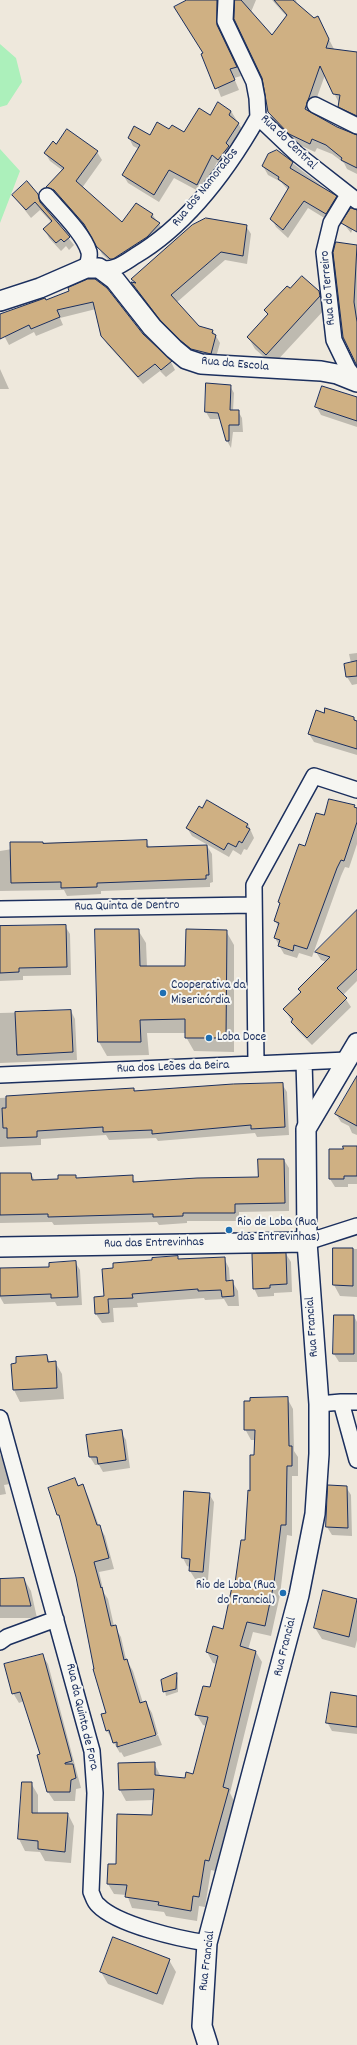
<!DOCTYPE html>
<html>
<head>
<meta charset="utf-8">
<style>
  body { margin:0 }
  canvas { display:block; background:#eee8dc }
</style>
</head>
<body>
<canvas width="357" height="2045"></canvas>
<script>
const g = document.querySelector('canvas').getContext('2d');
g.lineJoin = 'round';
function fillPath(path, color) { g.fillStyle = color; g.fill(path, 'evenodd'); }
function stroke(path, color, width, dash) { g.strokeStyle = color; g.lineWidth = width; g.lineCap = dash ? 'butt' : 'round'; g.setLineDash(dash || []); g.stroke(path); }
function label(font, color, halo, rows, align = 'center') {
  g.font = font + ' Dekko,sans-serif'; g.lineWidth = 4; g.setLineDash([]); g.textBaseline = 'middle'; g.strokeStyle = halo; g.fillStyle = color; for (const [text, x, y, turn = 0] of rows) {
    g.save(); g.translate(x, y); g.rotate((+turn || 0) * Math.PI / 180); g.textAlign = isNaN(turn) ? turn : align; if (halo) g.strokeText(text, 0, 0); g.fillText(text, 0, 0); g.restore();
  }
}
fillPath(new Path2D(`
  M0,44L16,58L22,82L7,105L0,107Z
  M0,149L20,171L0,223Z`), '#acf0bb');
fillPath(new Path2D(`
  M186,0H256L251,12L272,37L287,17L272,0H296L297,5L322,26L334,49L357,52V122L345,115L325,75L311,114L357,140V174L347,169L344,163L332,154L317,148L315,152L295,143L274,121L269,112L264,80L236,1L227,0L223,5L221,30L241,76L234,78L239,90L221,97L204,54L175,8Z
  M231,111L243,131L223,167L217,162L202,193L174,178L159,202L128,183L123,175L139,149L133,146L129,138L151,136L170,130L184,133L210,116Z
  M57,145L97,152L102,160L82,188L122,223L152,214L164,231L116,267L102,254L94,239L77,217L59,198L51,195L47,187L62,170L50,161L45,153Z
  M277,151L336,197L341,205L331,222L308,208L288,238L276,227L272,219L288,190L281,182L268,175L263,166Z
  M38,194L44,207L74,245L69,250L66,246L61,251L49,238L45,230L52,223L40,210L31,218L13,195Z
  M357,217V219L351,233L343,223Z
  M246,226L251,234L247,264L225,260L176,303L199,327L213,331L220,343L215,361L197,357L166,328L137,290L133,279Z
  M341,244L357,246V365Z
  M95,280L143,335L171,362L175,370L166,377L160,371L143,384L107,344L102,336L96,309L60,318L63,325L36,336L34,332L9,345L0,328V315L45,299L46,302Z
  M290,290L319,292L326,308L273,365L255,349L248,337L268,315L265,311Z
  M0,369L9,389H0Z
  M230,386L234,393L233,411H238L242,418L243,432H233L231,448L227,441L221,419H210L206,412Z
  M357,398V427L321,415L316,406Z
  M357,653V684L352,685L347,677L345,665L351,663L349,654Z
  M354,718L357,722V755L314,742L309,734Z
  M339,801L357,809V844L349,868L345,867L341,876L312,957L299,953L297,958L284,954L275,938L279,927L275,921L281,905L279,902L305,847L324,817Z
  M248,824L254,838L247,850L244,849L241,855L233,850L229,857L192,836L187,828Z
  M146,841L150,848L207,846L212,854L213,882L210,883V887L101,891V894L67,896L64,890L0,891V851L43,844Z
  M357,911V981L343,995L351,1007L312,1045L297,1030L285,1010L301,993L299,989L326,962L321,960L316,952Z
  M65,926L70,934L71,975L23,976V980L0,981V927Z
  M96,930H138L146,943L147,967H186L226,931L234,945V1052L194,1051L186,1037V1033H147L149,1055L107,1056L99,1042Z
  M71,1011L75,1019L77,1060L0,1063V1013Z
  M282,1084L287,1092L289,1135L257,1137L255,1133L158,1141L156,1138L109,1140L106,1135L41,1139V1145L0,1147V1098L134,1089L135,1092Z
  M357,1091V1135L352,1133L349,1126L341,1122L336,1114Z
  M357,1147V1184H348V1187H335L330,1179V1150H344Z
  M284,1160L289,1168V1211L239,1212V1221H187V1223L159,1225L157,1222L54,1225L52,1222L0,1223V1174H31L35,1181L59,1180L75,1176L76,1179L132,1177L136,1183L259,1178Z
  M334,1249H357V1297L340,1296L334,1285Z
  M286,1254L291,1262L292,1292L274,1293V1296L258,1297L254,1288Z
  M177,1257L179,1260L224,1258L229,1268L230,1281H232L238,1291L239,1306H228L224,1299L205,1300L204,1298L137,1303L138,1307L113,1308L114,1322L102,1323L96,1314L105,1297L153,1261Z
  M75,1262L80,1270L82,1305L57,1306L55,1302L4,1304L0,1297V1269L50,1268Z
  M354,1316L357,1322V1362H339L334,1354Z
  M47,1356L50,1362H55L62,1374L64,1399L20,1402L14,1390L12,1365Z
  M287,1398L293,1409L294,1451L298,1457V1476H292V1536L287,1535L280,1595L271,1636L253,1632L248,1650L256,1652L262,1662L230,1793L234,1801L215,1871L211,1870L205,1907L199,1906L197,1921L166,1916L164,1912L132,1908L127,1895L114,1894L108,1884L117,1865L153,1816L154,1800L126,1801L120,1790L119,1764L154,1763L161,1777L185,1779L194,1775L207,1726L203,1725L196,1714L210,1688L217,1664L213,1663L207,1652L213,1628L224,1630L246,1541L256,1440H251L245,1429Z
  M121,1432L126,1440L130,1468L103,1472L99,1465H95L90,1457L87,1436Z
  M0,1454L3,1460L10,1484L4,1485L6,1494L0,1495Z
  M75,1480L79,1486L82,1485L88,1496L99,1526L105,1536L114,1569L99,1572L104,1593L108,1599L114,1626L121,1637L126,1659L133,1671L143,1703H146L152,1713L158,1734L119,1745V1747L158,1735L162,1745L124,1757L121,1752L120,1753L107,1731L102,1715L107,1714L96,1669L77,1577L62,1521L58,1515Z
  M346,1487L351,1495L352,1536L332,1535L327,1527Z
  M185,1492L209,1494L214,1502L208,1580L195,1579L190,1571V1567L187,1566L183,1558Z
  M24,1579L31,1591L37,1618H0V1580Z
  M324,1592L357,1600V1640L355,1648L322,1639L315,1628Z
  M42,1655L48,1664L81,1788L76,1789L75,1801H54L48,1792L41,1755L24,1701L19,1703L13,1693Z
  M176,1674L178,1678V1692L166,1696L163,1681Z
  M357,1697V1734L332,1731L327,1722Z
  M23,1783H31L38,1795V1814H68L74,1826L71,1863L45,1861L40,1852L25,1851L19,1839Z
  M169,1960L176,1972L163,2005L108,1984L101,1972Z`), '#0003');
const building = new Path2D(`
  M187,0H217V25L237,67L230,69L235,80L215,89L201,54L203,53L174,7Z
  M235,0H241L272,35L287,15L274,0H293L314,18L318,16L329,39L326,48L357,52V116L338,107L340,95L333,94L320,66L305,109L337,127L357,135V168L341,160L342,158L326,145L312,139L310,144L289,134L268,112L262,78L234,19Z
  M218,102L231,111L229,115L239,123L226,143L229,146L218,160L212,155L197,185L169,170L154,195L122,175L140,145L128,138L134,126L150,135L157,122L169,129L172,125L184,132L199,108L210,115Z
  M67,129L98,151L76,181L122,222L136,203L153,214L151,217L160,223L147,237L113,259H110L96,246L84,224L54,190L46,187L64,168L44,153L53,141L56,144Z
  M277,150L293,162L290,168L337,196L326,214L304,201L283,230L270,219L289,187L278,179L279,177L262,166L268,154Z
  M27,181L38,194L40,202L70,237L64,242L61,239L56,243L43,229L52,221L35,202L26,210L12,195Z
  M351,208L357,210V232L341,223Z
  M206,218L247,225L243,256L221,252L171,295L199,326L213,330L212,333L216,335L211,354L191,349L181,341L160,320L131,282L136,283L131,279L192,225Z
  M336,242L357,245L354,302L357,322V366L343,337L333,253Z
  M302,276L319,291L320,296L266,355L247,337L268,314L264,310L287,286L290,288Z
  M88,279H95L107,288L143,334L172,361L161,370L155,364L138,377L101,336L93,302L57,310L60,317L31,329L29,325L0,339V314L45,298L46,300L69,291L68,288Z
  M206,383L231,385L230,410H239V425H229V441H226L218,413L205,412Z
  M322,386L357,397V421L315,407Z
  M357,661V676L346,677L344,664Z
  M325,708L354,717V720L357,721V749L308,734L316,710L324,713Z
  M329,799L355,805L354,807L357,808V822L344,861L341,860L337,868L307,949L294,945L293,951L278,946L280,940L274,938L279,923L274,921L280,903L278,902L299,844L305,846L316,813L324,815Z
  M207,800L248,824L246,827L250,829L242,843L239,841L236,847L228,843L224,850L186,828L199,806L202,808Z
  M147,840V847L207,845L209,875H206V879L97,883V887L61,888V882L11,883L10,842H43V843Z
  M357,910V969L337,988L347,998L307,1038L291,1022L293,1019L283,1009L301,992L298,989L330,957L315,952Z
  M66,925L67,967L19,968V972L0,973V926Z
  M95,929H139L140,966H185L186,929L227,930L226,1038H185V1019L140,1020L141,1042H98Z
  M71,1010L73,1052L17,1055L15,1012Z
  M357,1076V1126L335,1114Z
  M283,1083L285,1127L251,1129V1125L152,1134V1130L103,1132V1127L37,1131V1137L7,1138V1128H3L2,1108H6V1096L101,1090L134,1088V1091L233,1084Z
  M343,1146H357V1176H344V1179H329V1149H343Z
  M258,1159H284L285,1203L235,1204V1213H183V1216L153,1217V1214L48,1217V1214L0,1215V1173H31L32,1180L58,1179V1175H76V1178L133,1175V1182L197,1178L258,1177Z
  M333,1248H353V1286L333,1285Z
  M286,1253L287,1284L270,1285V1288L253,1289L252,1254Z
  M178,1256V1259L225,1257L226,1281L233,1280L234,1296L222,1297L221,1290L198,1291V1289L132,1294L133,1298L108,1299L109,1313L95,1314L94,1297L104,1296L102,1269L113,1268V1263L152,1260V1258Z
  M76,1261L78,1297L51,1298V1294L0,1296V1268L49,1267V1263Z
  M334,1315H354V1354H333Z
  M47,1355L48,1362L56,1361L57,1388L13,1390L11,1364L16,1363V1357Z
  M288,1397L289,1446H292V1466H287L286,1525H281L274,1583L265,1626L247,1622L240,1646L256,1651L223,1787L229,1789L209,1861L205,1860L199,1897L193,1896L191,1911L158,1905L159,1902L125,1897L127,1885L107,1884L108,1864H116L117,1814L152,1815L154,1789L119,1790L118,1763L155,1762V1775L185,1778L186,1772L193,1774L208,1717L195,1715L203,1686L210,1687L218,1656L206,1652L213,1626L223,1629L233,1582L235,1583L241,1540H245L248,1490L250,1491V1455H254L255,1430H244V1401H250V1398Z
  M122,1430L126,1460L98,1464L97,1457H89L86,1435Z
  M75,1478L78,1486L83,1484L97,1525H100L109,1558L94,1562L101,1588L102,1587L111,1626L116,1625L124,1660L127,1659L140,1703L146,1701L156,1735L117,1747V1742L113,1743L109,1730L106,1731L101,1714L106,1713L93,1669H94L76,1577L59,1515H57L48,1488Z
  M328,1485L347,1486L348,1528L326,1527Z
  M184,1491L210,1493L203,1572L189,1571L190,1559L182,1558Z
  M24,1578L31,1606H0V1579Z
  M323,1590L357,1599L349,1637L314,1628Z
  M43,1654L72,1761L65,1763V1764H73L76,1778L71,1780L70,1792H47L37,1755L40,1754L20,1692L12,1694L4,1664Z
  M177,1673L176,1689L163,1692L161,1680Z
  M331,1692L357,1696V1727L326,1723Z
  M22,1782H32V1813H68L65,1852L38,1849V1841L18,1839Z
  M113,1937L170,1959L157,1994L100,1972Z`);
fillPath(building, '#cfb083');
stroke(building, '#1b2f5e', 1);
const minor = new Path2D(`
  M226,0L225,21L254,82L257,98L258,117L297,154L357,201
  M315,105L357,126
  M348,195L331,223L324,252L334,340L348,369L357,381
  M47,196C59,210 84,234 89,252C90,257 88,263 86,268
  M102,269C116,270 124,263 135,256C189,224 228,170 258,117
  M0,909L253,905
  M304,1062L306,1129
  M256,1064L254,885L314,776L357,790
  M0,1075L347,1060
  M307,1242L357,1226
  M341,1402H357
  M319,1404L341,1402L357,1460
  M0,1418L92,1751L95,1793L91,1892C93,1896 94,1902 98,1905C117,1925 180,1939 207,1943
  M0,1642L7,1637L56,1619`);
const tertiary = new Path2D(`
  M0,301L40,288L86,268H99L115,280L152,327L174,349L186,359L201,364L217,365L321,371L337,374L357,382
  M0,1247L307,1242
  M208,2045L202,2026L207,1943L299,1595L315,1514L319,1454V1404L307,1242L306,1129L357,1043`);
stroke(minor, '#1b2f5e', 18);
stroke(tertiary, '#1b2f5e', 22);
stroke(minor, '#f6f6f2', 15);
stroke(tertiary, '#f6f6f2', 19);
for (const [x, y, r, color] of [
  [163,993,4,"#1f6fb2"],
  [209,1038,4,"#1f6fb2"],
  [229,1230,4,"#1f6fb2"],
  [283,1593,4,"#1f6fb2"]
]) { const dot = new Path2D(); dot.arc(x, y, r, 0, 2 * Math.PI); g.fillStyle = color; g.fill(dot); stroke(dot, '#f6f6f2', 1.5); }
label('13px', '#1b2f5e', '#f6f6f2', [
  ["Rua do Central",288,143,44],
  ["Rua dos Namorados",206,188,-51],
  ["Rua do Terreiro",329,288,-95],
  ["Rua da Escola",235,365,5],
  ["Rua Quinta de Dentro",127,907,-1],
  ["Rua dos Leões da Beira",173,1068,-2],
  ["Rua das Entrevinhas",154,1244,-1],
  ["Rua Francial",313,1327,-94],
  ["Rua Francial",286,1647,-76],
  ["Rua da Quinta de Fora",81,1717,77],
  ["Rua Francial",208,1961,-83]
]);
label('13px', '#1b2f5e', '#f6f6f2', [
  ["Cooperativa da",171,986],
  ["Misericórdia",171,1001],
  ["Loba Doce",217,1038],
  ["Rio de Loba (Rua",237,1223],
  ["das Entrevinhas)",237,1238],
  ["Rio de Loba (Rua",275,1586,"right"],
  ["do Francial)",275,1601,"right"]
], 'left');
</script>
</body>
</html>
